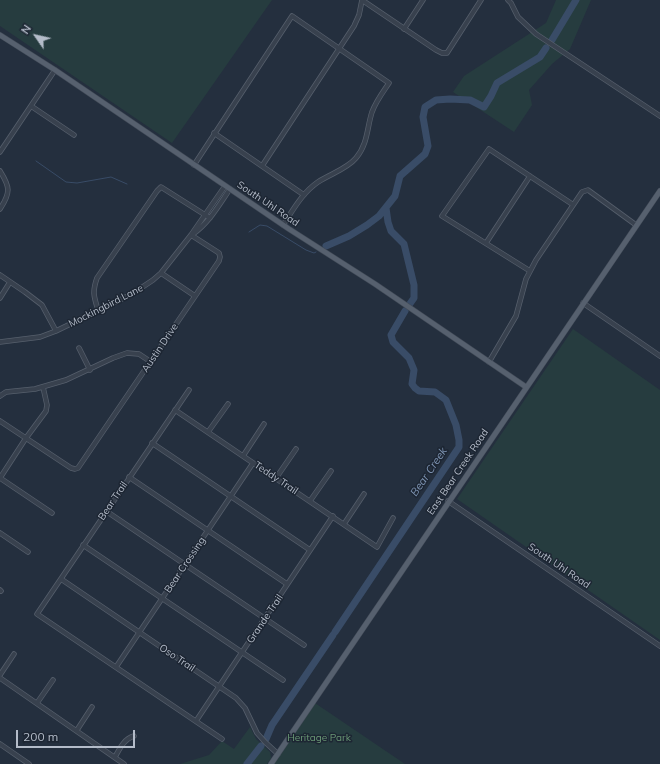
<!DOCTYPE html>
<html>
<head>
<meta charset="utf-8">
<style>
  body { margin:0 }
  #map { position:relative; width:660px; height:764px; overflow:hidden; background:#242f3e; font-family:Mulish,sans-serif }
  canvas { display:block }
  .north { position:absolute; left:16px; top:16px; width:40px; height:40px; -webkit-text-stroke:3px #1d2633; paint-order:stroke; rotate:304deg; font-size:11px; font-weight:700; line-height:16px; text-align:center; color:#b4bcc9 }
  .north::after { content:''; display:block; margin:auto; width:14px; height:18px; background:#b4bcc9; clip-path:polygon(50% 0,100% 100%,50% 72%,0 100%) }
  .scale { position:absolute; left:16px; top:730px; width:119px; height:18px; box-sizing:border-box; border:2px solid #b4bcc9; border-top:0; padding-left:5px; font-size:12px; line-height:14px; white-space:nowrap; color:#b4bcc9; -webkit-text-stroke:3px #1d2633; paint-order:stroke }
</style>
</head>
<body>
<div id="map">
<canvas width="660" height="764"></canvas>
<div class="north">N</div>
<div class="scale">200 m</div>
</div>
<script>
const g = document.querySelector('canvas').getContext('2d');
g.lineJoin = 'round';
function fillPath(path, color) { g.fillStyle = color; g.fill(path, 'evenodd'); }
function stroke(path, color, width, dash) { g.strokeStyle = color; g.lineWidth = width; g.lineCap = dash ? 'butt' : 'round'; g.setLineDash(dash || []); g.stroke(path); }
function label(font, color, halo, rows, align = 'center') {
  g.font = font + ' Mulish,sans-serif'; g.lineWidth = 3; g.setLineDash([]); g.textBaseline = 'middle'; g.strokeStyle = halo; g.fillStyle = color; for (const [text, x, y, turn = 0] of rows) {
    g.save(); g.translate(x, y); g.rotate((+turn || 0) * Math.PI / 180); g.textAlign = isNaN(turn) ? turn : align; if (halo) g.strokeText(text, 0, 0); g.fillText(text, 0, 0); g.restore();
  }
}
fillPath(new Path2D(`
  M0,0H272L172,143L0,26Z
  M556,0H591L570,49L552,64L529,90L532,105L514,132L453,92L464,76L546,23Z
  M573,329L660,390V640L457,499Z
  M312,701L405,764H269Z
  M250,727L256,739L270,752L271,758L267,764H180L209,755L222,741L234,749Z`), '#263c3f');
stroke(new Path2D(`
  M36,161L66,182L77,183L111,177L127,184
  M249,232L260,225L267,226L306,250L314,253L316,252`), '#394c67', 1);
stroke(new Path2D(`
  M552,40L576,0
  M386,208L388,222L391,231L404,244L414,285V298L409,305
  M326,246L349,236L367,225L379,216L395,196L400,176L425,154L428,146L423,117L425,107L436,100L450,99L470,100L484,107L491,96L497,83L540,57L546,48
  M335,632L459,447V440L456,425L446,400L435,392L419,391L415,388L412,384L414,370L409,358L393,342L391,335L405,311
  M266,739L272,725L333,635
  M247,764L261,746`), '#394c67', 7);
const minor = new Path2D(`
  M362,0L436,50L442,53H447L481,0
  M508,0L511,3L518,17L536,34L660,116
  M404,29L423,0
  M31,106L74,135
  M214,133L304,195
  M0,152L55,70
  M194,165L292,16L389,83C383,92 376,101 372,112C367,127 368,144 356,158C347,169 330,174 318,182C302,193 293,210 283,225
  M262,166L354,26L359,15L362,0
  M0,171C10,187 11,192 0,209
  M193,234C209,223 219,205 230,189
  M486,243L530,176
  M530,271L442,216L489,149L572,204
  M161,273L195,296
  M0,275L25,292L42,305L56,331
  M0,298L10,282
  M583,303L660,356
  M98,310C94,297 92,292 97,278L157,191L161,187L210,218
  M0,342L40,337L56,331L132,294L153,280L161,273L191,235L225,186
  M79,348L90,370
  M489,362L516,316L526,279L536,260L582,192L588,190L636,225
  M189,390L37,614L222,739
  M0,396L6,392L35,389L66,380L113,358L127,353L139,354L151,362
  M175,410L377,547L393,518
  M0,421L71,468L75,469L78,468L219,261L220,257L219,253L191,235
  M208,432L228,404
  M152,443L310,550
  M243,456L264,424
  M129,477L287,584
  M0,478L26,438L46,411L47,405L43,387
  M0,478L52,513
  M276,478L296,449
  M310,501L331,471
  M448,501L660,646
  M106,511L304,645
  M344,524L364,494
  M0,533L28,552
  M83,545L283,680
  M61,579L236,698L245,708L257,733L265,742L278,754
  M0,590L1,591
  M116,667L253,463
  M0,675L14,654
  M0,678L124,764
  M37,703L53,680
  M196,721L333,516
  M77,730L92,707
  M0,744L29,764
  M115,757C120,748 124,739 134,736`);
const major = new Path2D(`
  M0,35L55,70L289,229L375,284L526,387
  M271,764L660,191`);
stroke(minor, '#565f6c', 5.5);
stroke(major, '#414a57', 6);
stroke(minor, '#38414e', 4);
stroke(major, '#56606e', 5);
label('10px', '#b4bcc9', '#1d2633', [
  ["South Uhl Road",268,204,34],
  ["Mockingbird Lane",106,306,-27],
  ["Austin Drive",160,348,-56],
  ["East Bear Creek Road",458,472,-56],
  ["Teddy Trail",276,478,34],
  ["Bear Trail",113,501,-56],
  ["Bear Crossing",185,565,-56],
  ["South Uhl Road",559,566,34],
  ["Grande Trail",265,619,-56],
  ["Oso Trail",177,658,34]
]);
label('10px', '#6b9a76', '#1d2633', [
  ["Heritage Park",319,738]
]);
label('italic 11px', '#7c92b1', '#1d2633', [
  ["Bear Creek",429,472,-56]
]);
</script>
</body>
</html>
